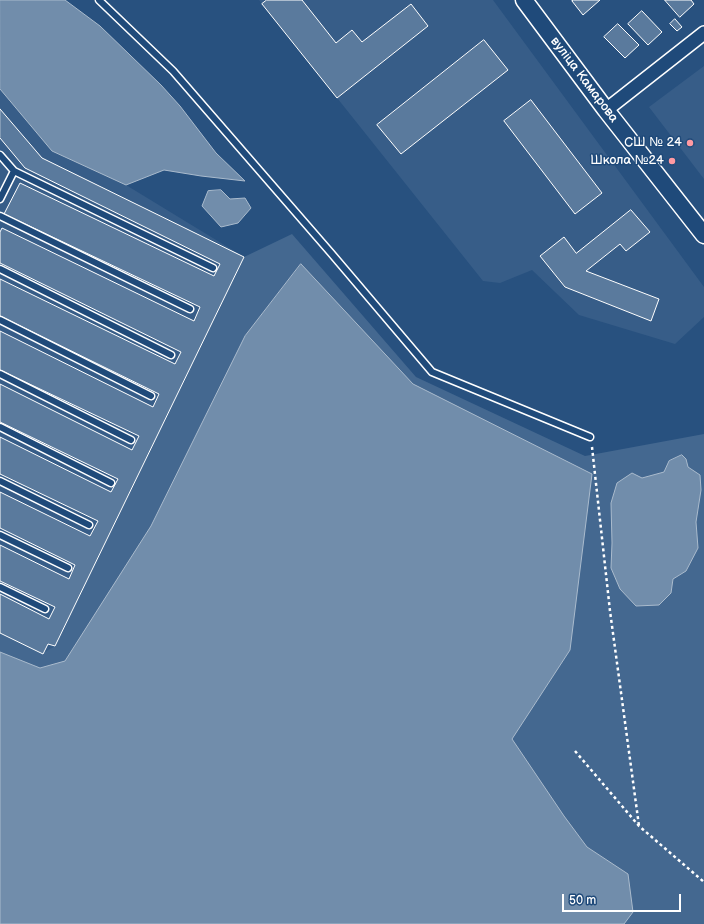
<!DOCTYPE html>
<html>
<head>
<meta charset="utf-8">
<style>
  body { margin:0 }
  #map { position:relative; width:704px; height:924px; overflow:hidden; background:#28517f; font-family:"Balsamiq Sans",sans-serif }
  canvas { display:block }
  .scale { position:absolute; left:562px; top:894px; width:119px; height:18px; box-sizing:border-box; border:2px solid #fff; border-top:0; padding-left:5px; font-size:12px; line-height:14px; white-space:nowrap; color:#fff; -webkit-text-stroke:3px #1f4a7a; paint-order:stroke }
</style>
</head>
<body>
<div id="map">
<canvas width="704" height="924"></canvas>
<div class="scale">50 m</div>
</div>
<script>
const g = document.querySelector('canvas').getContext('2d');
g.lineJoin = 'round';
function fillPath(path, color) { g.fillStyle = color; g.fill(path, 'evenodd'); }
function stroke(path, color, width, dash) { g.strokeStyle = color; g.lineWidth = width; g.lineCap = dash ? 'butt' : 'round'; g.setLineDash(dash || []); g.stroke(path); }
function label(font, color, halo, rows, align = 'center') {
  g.font = font + ' "Balsamiq Sans",sans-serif'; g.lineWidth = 3; g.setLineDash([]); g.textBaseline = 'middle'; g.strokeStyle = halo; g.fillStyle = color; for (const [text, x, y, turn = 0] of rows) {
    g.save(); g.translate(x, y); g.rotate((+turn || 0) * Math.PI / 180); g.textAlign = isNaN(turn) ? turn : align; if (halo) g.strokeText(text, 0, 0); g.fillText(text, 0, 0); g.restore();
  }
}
fillPath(new Path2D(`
  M259,0H493L704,287V317L675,344L579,315L532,270L500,283L483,281Z
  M704,66V179L649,107Z
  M0,89L52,151L126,185L244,257L55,646L43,654L0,633Z`), '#375d88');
fillPath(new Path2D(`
  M292,234L416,377L585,456L704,434V924H0V633L43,653L55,646L244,257Z`), '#446890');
const water = new Path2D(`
  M0,0H65L100,26L161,85L180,106L216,153L245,181L201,176L164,170L126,185L52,151L0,89Z
  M221,190L230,199L245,198L251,208L238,223L221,227L202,206L208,191Z
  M301,264L413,384L592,474L570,650L512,739L564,816L587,847L628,874L633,912L624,924H0V652L40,668L65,661L151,526L245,336Z
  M682,455L686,459L688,467L700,475L701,490L696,522L698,548L686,571L673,579L671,593L659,605L636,606L620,589L611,568L612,543L611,503L617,483L632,473L642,478L664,472L669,461Z`);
fillPath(water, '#718dab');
stroke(water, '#aabbcd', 1);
const building = new Path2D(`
  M267,0H302L336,43L352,30L362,42L411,4L428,26L337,98L262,4Z
  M574,0H600L583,15L572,1Z
  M665,0H691L694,4L680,17Z
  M642,11L662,32L648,45L628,24Z
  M675,19L682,27L677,31L670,24Z
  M618,24L639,45L625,58L604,37Z
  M484,40L508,70L401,154L377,125Z
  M531,100L602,193L575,214L504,121Z
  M0,109L42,158L244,257L55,646L48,644L43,654L0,633V594L49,619L55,607L0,581V545L69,579L75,565L0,528V492L90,536L98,521L0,474V437L111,492L118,479L0,422V384L132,450L139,436L0,370V331L153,407L159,394L0,316V279L175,364L181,352L0,263V232L2,228L194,321L200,307L4,214L20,183L214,276L220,264L25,168L0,138Z
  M631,210L650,232L626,251L620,244L586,271L659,299L651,321L565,287L540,256L564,237L576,253Z`);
fillPath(building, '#5a7a9d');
stroke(building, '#fff', 1);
const service = new Path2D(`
  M99,0L173,71L331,253L432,372L590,437
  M0,155L14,171L213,268
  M0,199L14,171
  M0,216L190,309
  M0,269L171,355
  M0,320L151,396
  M0,374L131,440
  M0,427L111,483
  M0,481L89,525
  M0,535L68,568
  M0,587L45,609`);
const minor = new Path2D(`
  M606,110L704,33`);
const tertiary = new Path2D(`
  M524,0L606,110L704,235`);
stroke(service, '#fff', 9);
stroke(minor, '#fff', 16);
stroke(tertiary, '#fff', 19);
stroke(new Path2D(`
  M592,447L610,611L639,826
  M575,751L639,826L704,882`), '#fff', 2.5, [3, 3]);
stroke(service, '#1f4a7a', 6);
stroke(minor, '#1f4a7a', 13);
stroke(tertiary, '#1f4a7a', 16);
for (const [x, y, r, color] of [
  [690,143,4,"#ff9aa2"],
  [672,161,4,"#ff9aa2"]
]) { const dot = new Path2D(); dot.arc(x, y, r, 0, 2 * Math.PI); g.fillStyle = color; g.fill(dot); stroke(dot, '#1f4a7a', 1.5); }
label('13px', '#fff', '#1f4a7a', [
  ["вуліца Камарова",584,80,53]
]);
label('13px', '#fff', '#1f4a7a', [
  ["СШ № 24",682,143],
  ["Школа №24",664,161]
], 'right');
</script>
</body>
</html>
